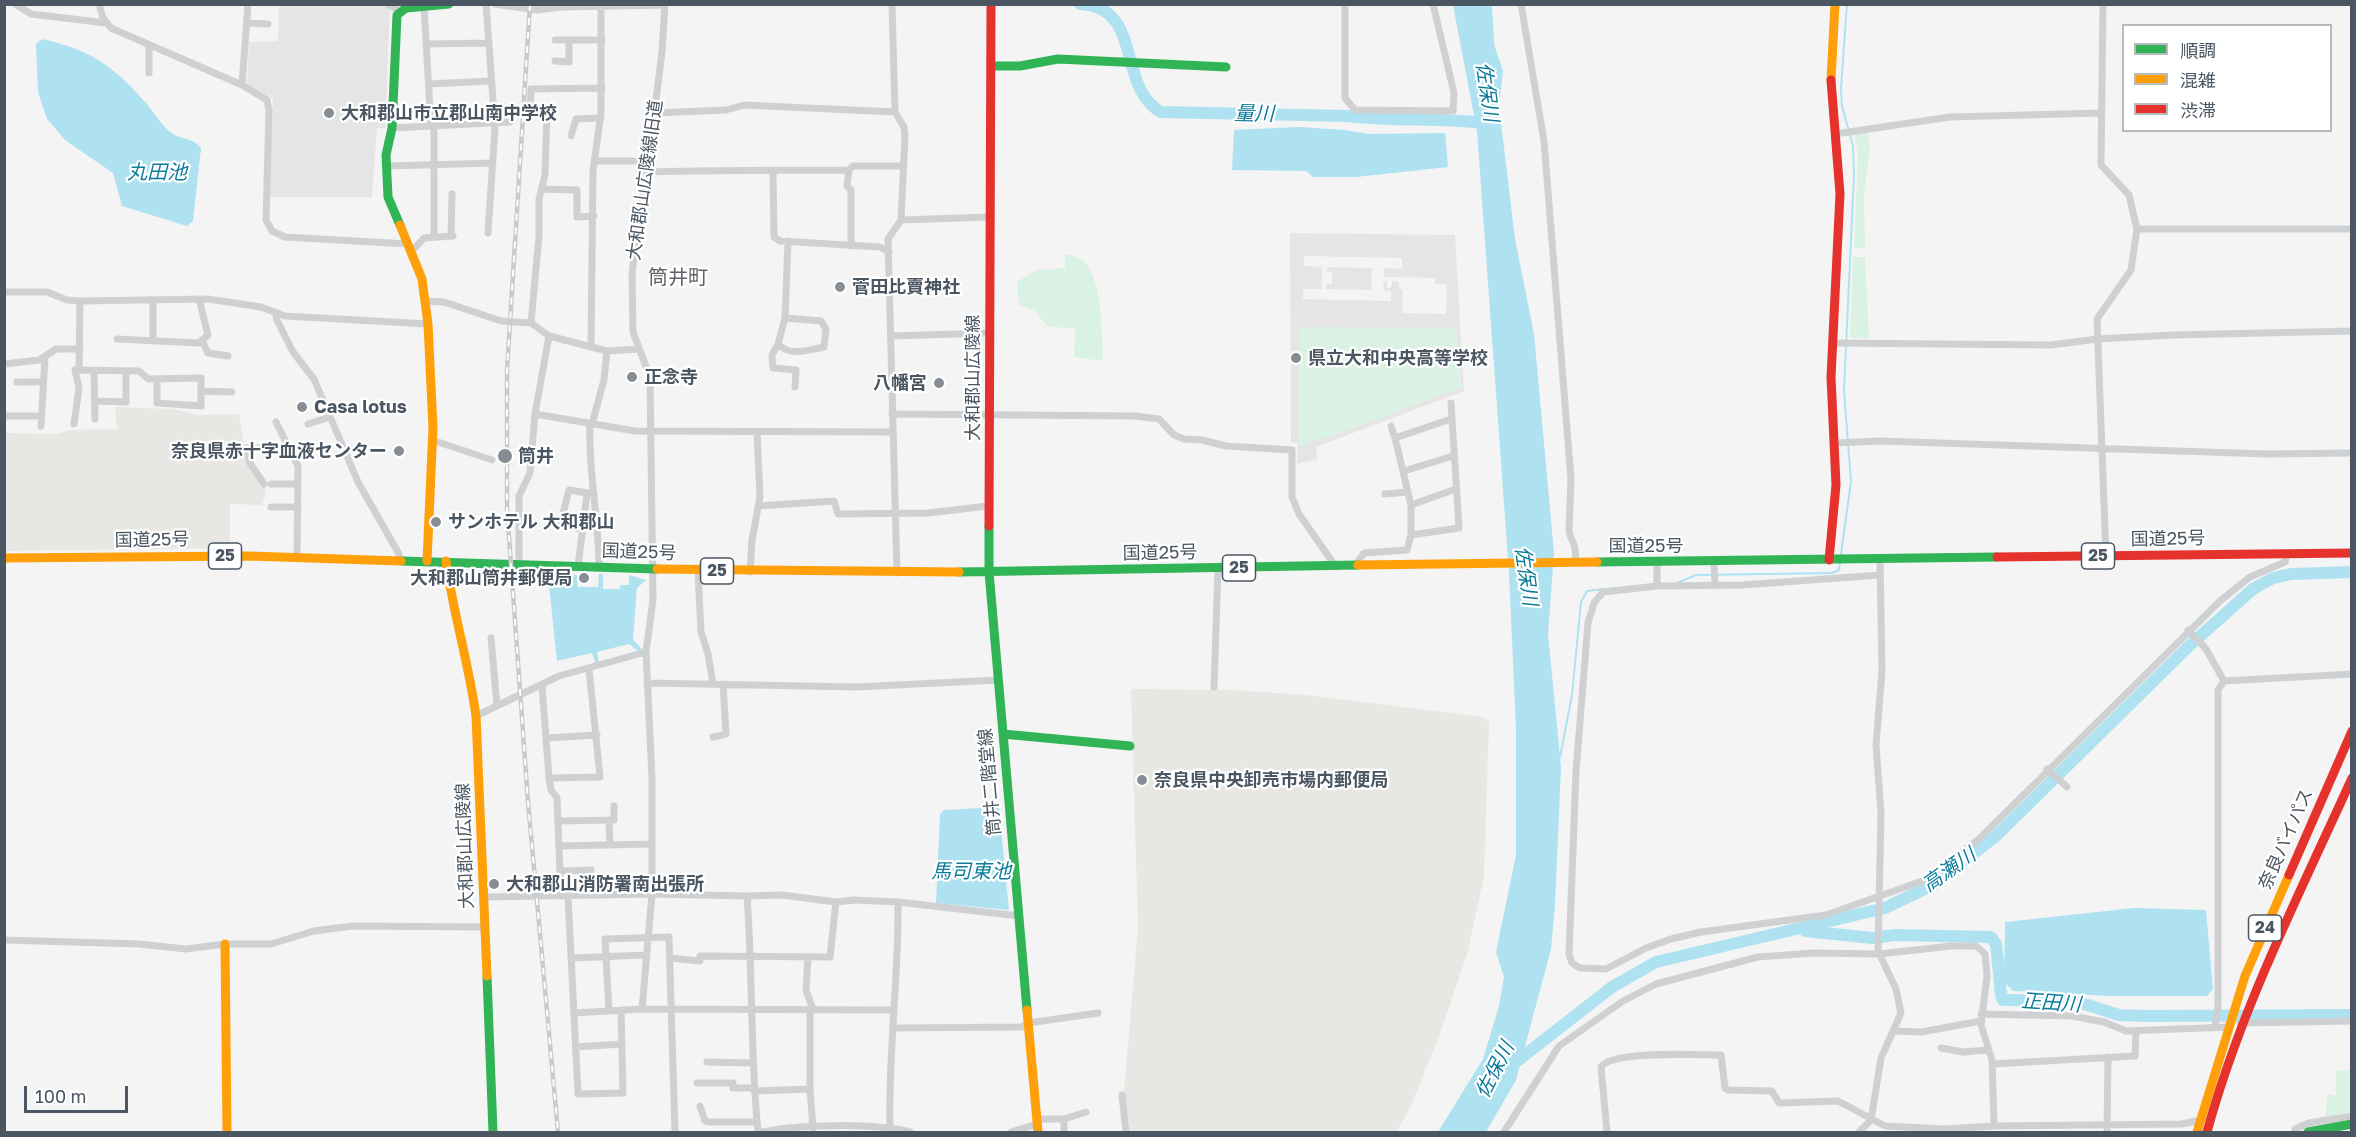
<!DOCTYPE html>
<html>
<head>
<meta charset="utf-8">
<style>
  body { margin:0 }
  #map { position:relative; width:2356px; height:1137px; overflow:hidden; background:#f4f4f4; font-family:"Golos Text","Noto Sans JP",sans-serif }
  canvas { display:block }
  .frame { position:absolute; inset:0; border:6px solid #4a5661; pointer-events:none }
  .legend { position:absolute; left:2122px; top:24px; width:210px; height:108px; box-sizing:border-box; background:#fff; border:2px solid #b7bbc0; margin:0; padding:8px 10px; list-style:none; font-size:18px; color:#4a5661 }
  .legend li { display:flex; align-items:center; gap:12px; height:30px }
  .legend b { width:30px; border:2px solid #b7bbc0 }
  .scale { position:absolute; left:24px; top:1086px; width:104px; height:27px; box-sizing:border-box; border:3px solid #4a5661; border-top:0; padding-left:8px; font-size:18px; line-height:21px; white-space:nowrap; color:#4a5661; -webkit-text-stroke:4px #fff; paint-order:stroke }
</style>
</head>
<body>
<div id="map">
<canvas width="2356" height="1137"></canvas>
<div class="frame"></div>
<ul class="legend">
<li><b style="height:8px;background:#30b455"></b>順調</li>
<li><b style="height:8px;background:#ff9f0a"></b>混雑</li>
<li><b style="height:8px;background:#e5322d"></b>渋滞</li>
</ul>
<div class="scale">100 m</div>
</div>
<script>
const g = document.querySelector('canvas').getContext('2d');
g.lineJoin = 'round';
function fillPath(path, color) { g.fillStyle = color; g.fill(path, 'evenodd'); }
function stroke(path, color, width, dash) { g.strokeStyle = color; g.lineWidth = width; g.lineCap = dash ? 'butt' : 'round'; g.setLineDash(dash || []); g.stroke(path); }
function label(font, color, halo, rows, align = 'center') {
  g.font = font + ' "Golos Text","Noto Sans JP",sans-serif'; g.lineWidth = 4.5; g.setLineDash([]); g.textBaseline = 'middle'; g.strokeStyle = halo; g.fillStyle = color; for (const [text, x, y, turn = 0] of rows) {
    g.save(); g.translate(x, y); g.rotate((+turn || 0) * Math.PI / 180); g.textAlign = isNaN(turn) ? turn : align; if (halo) g.strokeText(text, 0, 0); g.fillText(text, 0, 0); g.restore();
  }
}
fillPath(new Path2D(`
  M115,407L172,409L198,415L239,414L246,458L266,490L262,505L230,504V548L5,551L4,433L56,434L71,430L117,429Z
  M1133,689L1233,690L1305,695L1483,717L1489,722L1484,876L1468,951L1441,1031L1410,1108L1396,1132H1130L1124,1091L1138,928L1131,692Z`), '#e8e7e3');
fillPath(new Path2D(`
  M375,4L390,9L385,128H377L372,197H269L273,99L247,84L249,42L278,41L279,5Z
  M1290,233L1455,235L1464,391L1316,447L1317,460L1297,464L1298,443L1291,442ZM1304,256L1402,258V269L1384,268V277L1435,278V284H1447L1446,314L1402,313L1403,289H1399V282L1392,281L1391,288H1387V281H1384L1383,290L1391,291V301L1303,299V289H1322V267L1304,266ZM1303,327L1407,329L1408,371L1447,372L1446,329H1456L1461,387L1337,434L1299,445L1300,329Z
  M1327,267L1372,268L1371,290L1326,289V284H1332V272H1327Z`), '#e6e5e6');
fillPath(new Path2D(`
  M1862,132L1867,133L1870,146L1864,194L1865,248H1854L1858,155L1854,134Z
  M1065,254C1070,255 1076,256 1079,258C1103,270 1102,337 1103,361L1074,357L1075,328L1048,327L1034,310L1019,306L1017,282L1036,270L1065,268Z
  M1853,257H1865L1869,338H1850Z
  M1303,327L1456,328L1461,387L1337,434L1299,446L1300,329Z
  M2351,1070V1112L2325,1117L2328,1094L2336,1096V1071Z`), '#d9f2e3');
fillPath(new Path2D(`
  M1492,4L1494,44L1503,71L1499,106L1515,239L1534,334L1554,553L1548,634L1561,767L1555,904L1551,949L1516,1080L1486,1132H1438L1483,1059L1499,1006L1504,977L1496,952L1516,855V728L1509,573L1477,131L1453,5Z
  M42,39C90,50 113,65 146,103C154,112 163,128 173,134C184,140 193,138 201,148L193,221L187,226L122,206L113,173L65,140L47,119L38,92L36,44Z
  M1298,127L1345,130L1369,134L1445,133L1448,167L1356,177H1313L1306,171L1232,170L1234,130Z
  M567,574L577,575L578,587H598L599,574H603V589H620V585H629V575L646,580L637,588L633,640L642,649L639,652L629,644L597,652L599,663L596,664L592,653L557,661L549,585H565Z
  M999,807L1009,910L936,903L940,814L944,810Z
  M2134,908L2206,910L2213,989L2207,996H2111L2013,991L2004,982L2005,922Z`), '#aee2f0');
stroke(new Path2D(`
  M1841,554L1851,482L1844,390L1854,175L1853,146L1842,106L1841,88L1847,4
  M1677,583L1696,575L1832,573L1839,570L1840,562
  M1560,757L1572,695L1581,602L1587,591L1604,589`), '#aee2f0', 2);
stroke(new Path2D(`
  M1080,4C1144,7 1116,87 1161,112L1348,116C1396,122 1442,117 1491,124
  M535,6L549,4
  M1805,931L1872,938L1895,935L1991,937L1996,944L2001,994L2003,1000H2008L2075,1001L2119,1015L2148,1016L2352,1015
  M1512,1065L1612,987L1656,962L1885,908L1935,884L1997,835L2189,646L2253,589L2273,578L2291,574L2352,572`), '#aee2f0', 12);
stroke(new Path2D(`
  M15,4L31,14L106,23
  M99,4L103,18L111,28L242,85L267,100L269,110L266,220L272,231L285,237L408,244
  M387,4L400,11
  M486,4L495,128L488,233
  M495,4L537,10L562,7L665,5
  M665,4L662,52L647,172L638,216L632,276L633,332L650,377L653,600L646,652L652,779V894L747,896C753,975 750,1054 758,1132
  M892,4L895,112L904,127L905,137L901,220L888,239L897,573
  M1345,4V98L1355,110L1453,111L1454,93L1433,4
  M1521,4L1544,141L1571,479L1569,532L1575,548L1576,562
  M2103,4L2101,165L2129,195L2137,229L2131,270L2097,319L2106,556
  M424,7L431,126
  M248,23L268,24
  M555,40H602
  M426,44L489,43
  M555,61L569,62V40
  M149,73V45
  M429,84L491,81
  M242,85L248,4
  M654,113L726,110L744,105L895,112
  M546,114H530L531,89L602,88
  M434,126V236
  M392,128L510,122
  M1835,134L1950,117L2101,113
  M571,136L576,119L601,118
  M597,161H648
  M387,166L493,163
  M849,170L847,186L851,190V246
  M647,172C714,170 781,170 849,170L853,166H904
  M773,172L774,237L780,241L880,247L889,252
  M541,189L577,190V217L594,216
  M901,220L990,217
  M2137,229H2352
  M451,236L452,194
  M411,252L424,238L453,236
  M4,292H47L67,300L80,301L208,299L261,307L285,316L428,324
  M153,300V341
  M425,301L444,302L501,321L531,323L549,336L607,351L639,349
  M277,313L276,318L293,352L314,379L358,482L399,554V560
  M785,318L821,321L826,329L824,347C808,350 790,357 778,344L785,318L788,241
  M531,323L539,236V199L545,175L547,109
  M892,336L989,333
  M117,339L199,343L208,335L199,299
  M202,340L208,353L228,356
  M1833,343L2051,345L2097,339L2173,335L2352,331
  M778,344L772,355L773,368L796,370L795,387
  M591,347L593,171L601,113V4
  M4,364L39,360L56,349H80
  M79,370L80,301
  M94,371L95,419
  M17,382H43
  M201,391L232,392
  M95,401L126,402V371
  M1451,403L1459,528L1411,535V505L1395,438L1451,419
  M535,414L635,431L892,432
  M892,414L1135,416L1159,419L1174,435L1184,439L1202,440L1226,446L1292,450V497L1299,514L1336,567
  M4,416H41
  M276,422L298,466L297,557
  M74,424L79,388L75,370L139,371L148,379L201,378V406L157,403V379
  M308,424L330,417
  M590,424C588,472 599,519 599,567
  M592,424L604,380L607,351
  M41,426L45,358
  M1391,426L1395,438
  M432,440L492,460
  M1834,443L1880,441L2267,454L2352,453
  M1404,471L1453,456
  M264,484L250,463L246,448L289,447
  M271,484H298
  M1385,494L1408,492
  M1411,505L1456,489
  M758,506L834,501L838,514L928,513L988,506
  M271,507H298
  M582,529L560,525L569,490L594,494
  M1714,561L1715,586
  M519,563V496L530,473L535,414L549,336
  M578,566L587,494
  M1355,566L1364,553L1407,550L1411,535
  M698,571L701,632L708,654L713,684
  M750,572L752,540L760,497L757,432
  M1880,575L1743,585L1657,586L1603,592L1594,603L1588,623L1576,771L1569,954L1572,963L1580,968L1606,969L1646,948L1671,939L1701,932L1826,915L1925,880L1979,839L2220,601L2250,577L2285,562L2287,554
  M1657,586V562
  M2188,630L2206,649L2224,681
  M491,638L497,706
  M2224,681L2352,674
  M647,683L856,687L998,680
  M542,686L549,778L551,790L557,798L561,896
  M1214,687L1218,569
  M476,716L559,676L646,652
  M713,737L726,734L723,684
  M546,738L597,735
  M2047,769L2067,787
  M549,778L600,777L589,669
  M609,820L610,845
  M558,821L614,820V806
  M559,846L652,844
  M560,871L591,870
  M568,896L578,1094L623,1093L621,1010
  M747,896L782,895L836,902L854,900L898,902L1019,916
  M484,897L652,894L642,1009
  M4,940L139,944L186,949L225,944H271L314,931L353,926L485,927
  M808,957L806,990L813,1010
  M572,958L646,955
  M670,958L700,961V956L830,957L836,902
  M810,1010V1089L813,1128
  M609,1011L605,939L669,937L675,1132
  M574,1013L642,1009L894,1010
  M1981,1014L2072,1016L2104,1022L2126,1031L2230,1027
  M2240,1023L2352,1021
  M893,1028L1022,1027L1028,1023L1098,1013
  M2215,1028L2218,1007V690L2224,681
  M1894,1031L1921,1032L1981,1021
  M576,1047L622,1044
  M1941,1048L1963,1052L1988,1050
  M707,1062L752,1063
  M1992,1064L2135,1056L2136,1031
  M697,1083H733V1088H754
  M754,1091L810,1089
  M1122,1095L1126,1132
  M700,1106L705,1121L710,1122H757
  M1037,1119H1064L1086,1112
  M890,1127C888,1052 899,978 898,902
  M2295,1129L2309,1123L2352,1116
  M763,1132C797,1124 877,1123 910,1132
  M1011,1132L1037,1124
  M1064,1132V1119
  M1504,1132L1559,1046L1623,1001L1656,984L1758,957L1814,953L1879,954L1951,946H1976L1985,954L1987,976L1981,1025L1992,1060L1994,1126
  M1607,1132L1601,1067C1611,1050 1699,1055 1721,1055L1725,1088L1728,1090L1772,1091L1779,1103L1838,1101L1885,1126L1944,1129L1994,1126L2182,1124L2200,1120
  M1859,1132L1871,1120L1881,1058L1901,1013L1896,989L1878,951L1881,813L1876,745L1882,671L1880,559
  M2107,1132L2108,1057`), '#ced0d2', 7);
stroke(new Path2D(`
  M991,66H1020L1058,59L1226,67
  M400,225L388,197L386,155L392,128L397,15L406,8L449,4
  M989,526V572L1027,1010
  M401,561L657,569
  M1597,562L1997,557
  M959,572L1358,565
  M1003,734L1130,746
  M487,976L493,1132
  M2308,1132L2352,1124`), '#30b455', 9);
stroke(new Path2D(`
  M1831,80L1835,4
  M400,225L422,279L428,324L433,428L427,561
  M4,558L249,556L401,561
  M446,561C453,613 469,664 476,716L487,976
  M1358,565L1597,562
  M657,569L959,572
  M225,944L227,1132
  M1027,1010L1038,1132
  M2197,1132L2245,976L2289,875`), '#ff9f0a', 9);
stroke(new Path2D(`
  M989,526L991,4
  M1997,557L2352,553
  M1829,560L1836,485L1831,377L1840,194L1831,80
  M2289,875L2352,731
  M2207,1132C2241,1008 2299,895 2352,778`), '#e5322d', 9);
const rail = new Path2D(`
  M530,4L507,370V509L528,802L558,1132`);
stroke(rail, '#c9cacc', 4.5);
stroke(rail, '#fff', 2, [7]);
for (const [x, y, r, color] of [
  [329,113,6,"#868d94"],
  [840,287,6,"#868d94"],
  [1296,358,6,"#868d94"],
  [632,377,6,"#868d94"],
  [939,383,6,"#868d94"],
  [302,407,6,"#868d94"],
  [399,451,6,"#868d94"],
  [505,456,8,"#868d94"],
  [436,522,6,"#868d94"],
  [584,578,6,"#868d94"],
  [1142,780,6,"#868d94"],
  [494,884,6,"#868d94"]
]) { const dot = new Path2D(); dot.arc(x, y, r, 0, 2 * Math.PI); g.fillStyle = color; g.fill(dot); stroke(dot, '#fff', 2); }
for (const [x, y, w] of [
  [225,556,33],
  [2098,556,33],
  [1239,568,33],
  [717,571,33],
  [2265,928,33]
]) { const box = new Path2D(); box.roundRect(x - w / 2, y - 13, w, 26, 4.5); g.fillStyle = '#fff'; g.fill(box); stroke(box, '#4a5661', 1.5); }
label('bold 16px', '#4a5661', null, [
  ["25",225,556],
  ["25",2098,556],
  ["25",1239,568],
  ["25",717,571],
  ["24",2265,928]
]);
label('bold 18px', '#4a5661', '#fff', [
  ["大和郡山市立郡山南中学校",341,113],
  ["菅田比賣神社",852,287],
  ["県立大和中央高等学校",1308,358],
  ["正念寺",644,377],
  ["八幡宮",927,383,"right"],
  ["Casa lotus",314,407],
  ["奈良県赤十字血液センター",387,451,"right"],
  ["筒井",518,456],
  ["サンホテル 大和郡山",448,522],
  ["大和郡山筒井郵便局",572,578,"right"],
  ["奈良県中央卸売市場内郵便局",1154,780],
  ["大和郡山消防署南出張所",506,884]
], 'left');
label('18px', '#4a5661', '#fff', [
  ["大和郡山広陵線旧道",645,180,-82],
  ["大和郡山広陵線",973,378,-90],
  ["国道25号",2168,539,-1],
  ["国道25号",152,540,-1],
  ["国道25号",1646,546],
  ["国道25号",639,552,2],
  ["国道25号",1160,553,-1],
  ["筒井二階堂線",990,782,-95],
  ["奈良バイパス",2286,839,-66],
  ["大和郡山広陵線",465,846,-92]
]);
label('italic 20px', '#0c7c9b', '#fff', [
  ["佐保川",1487,92,82],
  ["量川",1254,114,1],
  ["丸田池",157,173],
  ["佐保川",1526,576,82],
  ["高瀬川",1949,870,-35],
  ["馬司東池",971,872],
  ["正田川",2051,1003,4],
  ["佐保川",1495,1070,-63]
]);
label('20px', '#5f6368', '#fff', [
  ["筒井町",678,278]
]);
</script>
</body>
</html>
